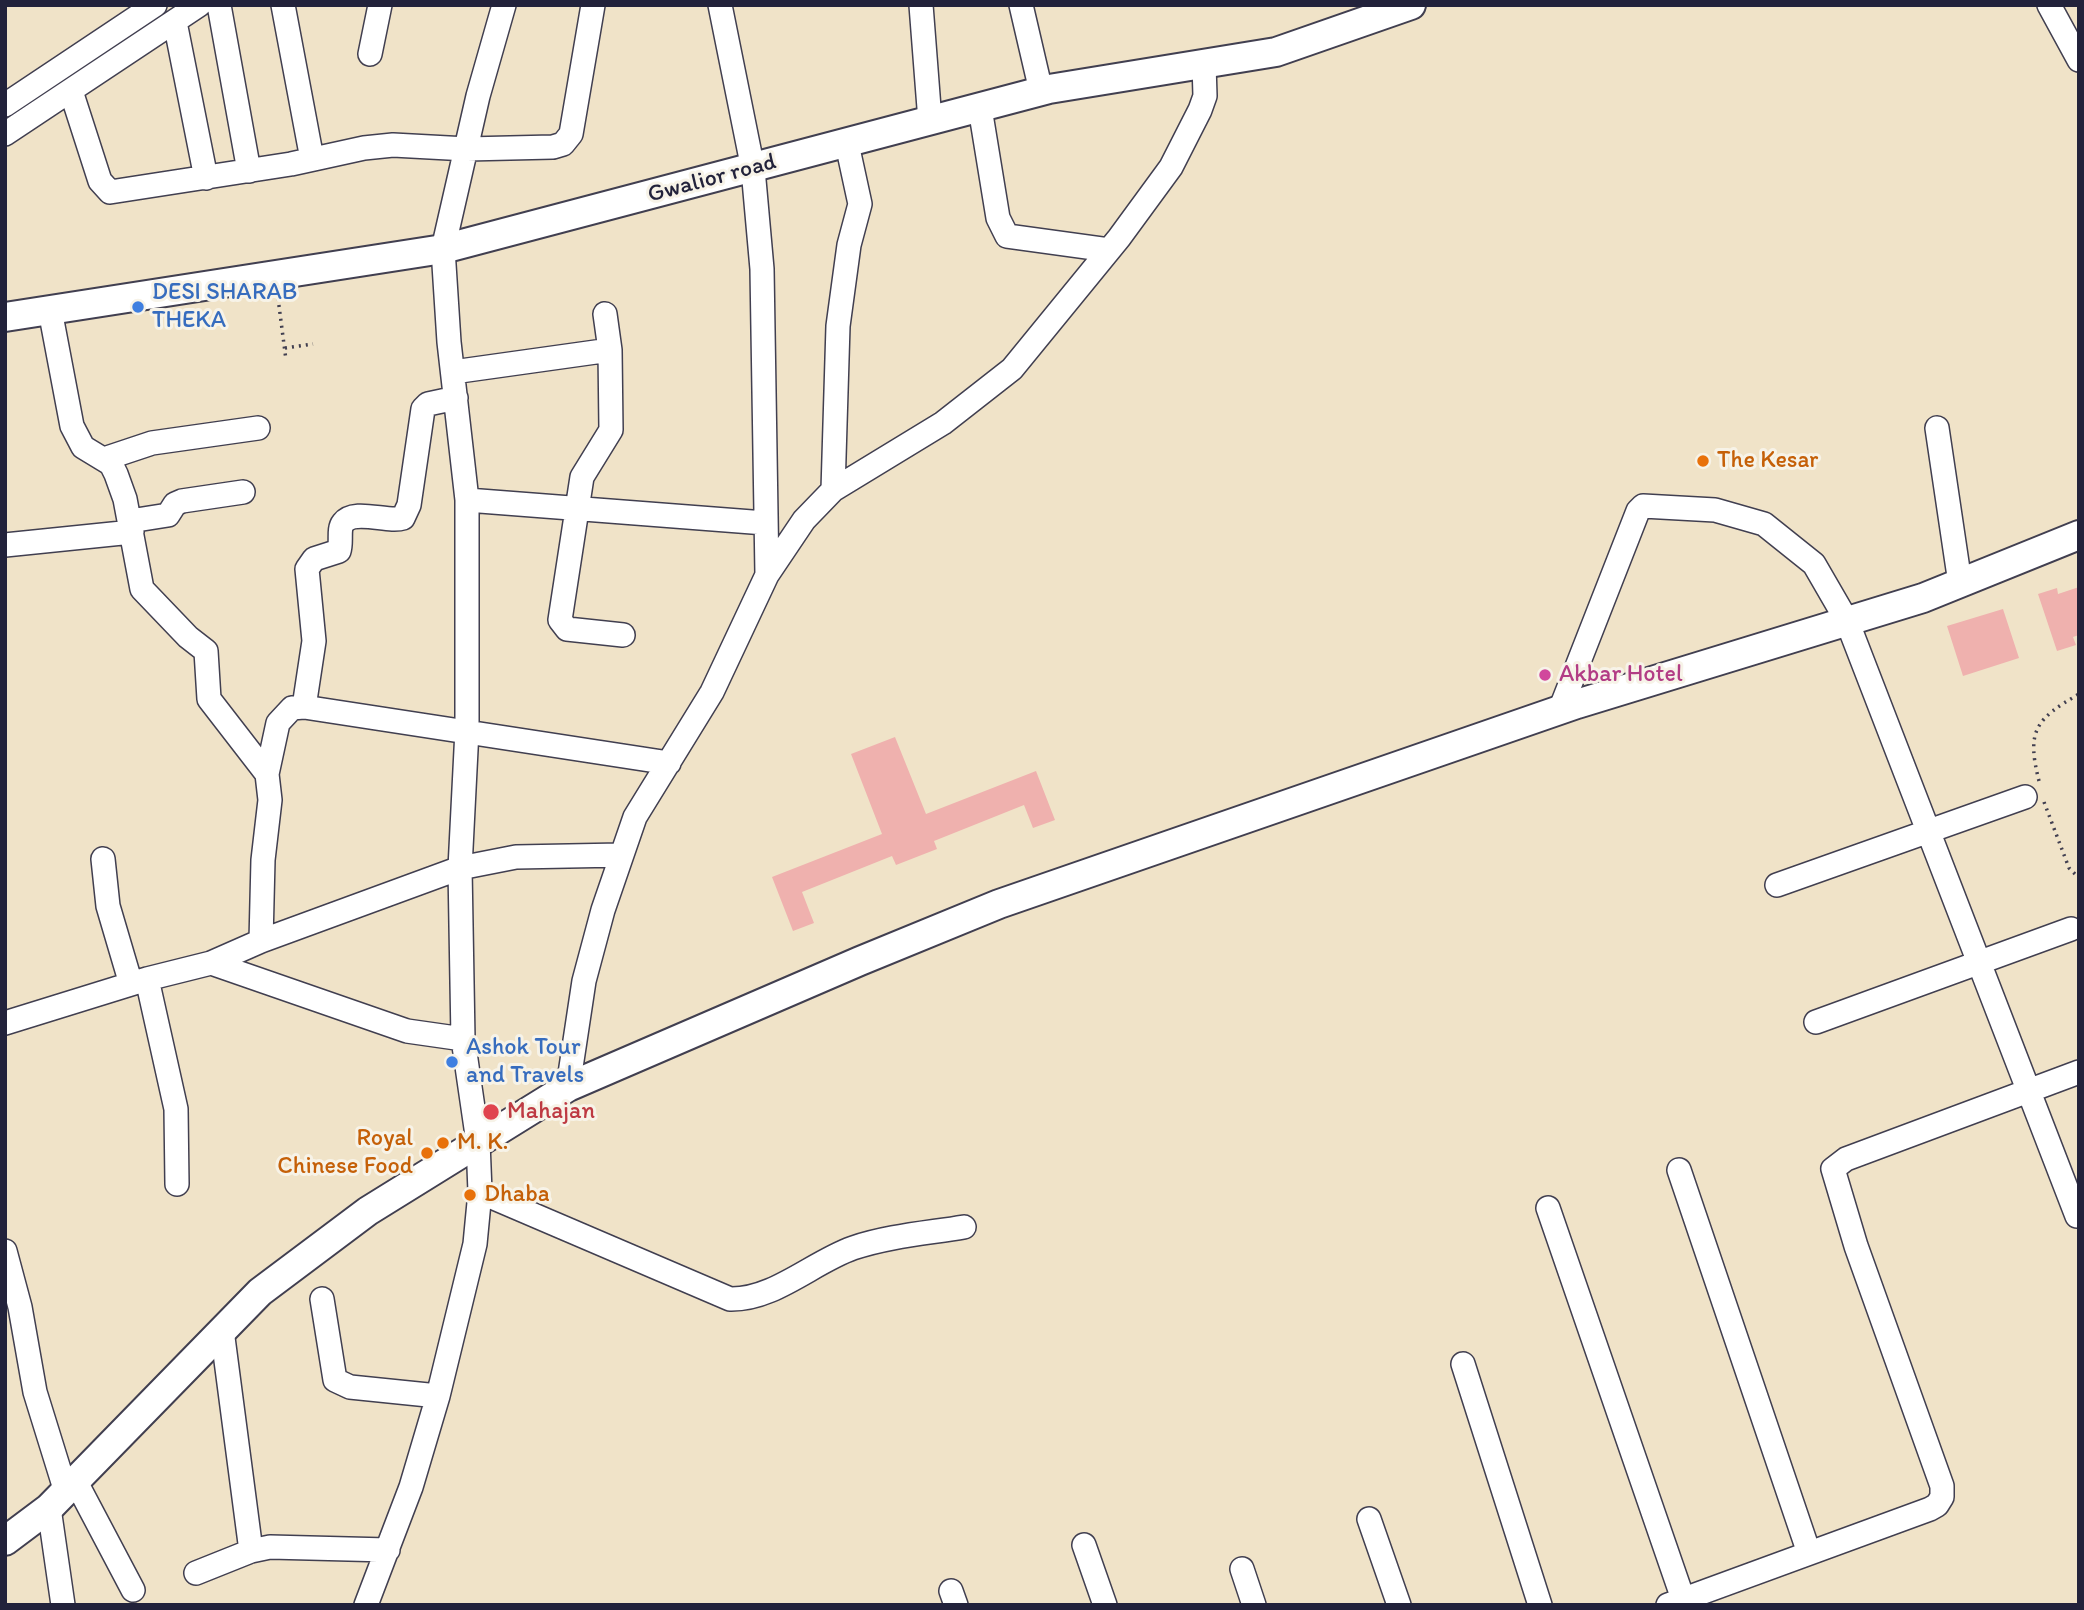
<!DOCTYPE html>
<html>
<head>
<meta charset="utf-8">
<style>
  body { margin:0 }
  #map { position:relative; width:2084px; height:1610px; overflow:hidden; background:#f0e3c8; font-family:Itim,sans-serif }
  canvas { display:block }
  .frame { position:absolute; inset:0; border:7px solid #22223b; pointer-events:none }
</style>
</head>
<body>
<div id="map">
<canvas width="2084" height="1610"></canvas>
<div class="frame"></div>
</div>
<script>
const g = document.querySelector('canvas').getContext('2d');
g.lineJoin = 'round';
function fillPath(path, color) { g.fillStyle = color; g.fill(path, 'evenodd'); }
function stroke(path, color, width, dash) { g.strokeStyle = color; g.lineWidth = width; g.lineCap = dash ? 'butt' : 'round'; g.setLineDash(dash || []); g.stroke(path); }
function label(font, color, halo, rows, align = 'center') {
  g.font = font + ' Itim,sans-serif'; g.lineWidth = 6; g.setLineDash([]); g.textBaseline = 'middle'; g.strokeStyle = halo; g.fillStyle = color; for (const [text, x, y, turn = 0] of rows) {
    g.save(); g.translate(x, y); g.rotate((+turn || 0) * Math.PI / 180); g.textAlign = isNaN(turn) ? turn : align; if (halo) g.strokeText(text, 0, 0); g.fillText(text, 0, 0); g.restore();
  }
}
fillPath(new Path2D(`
  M2079,587V635L2073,637L2076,645L2057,651L2038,594L2057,588L2058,594Z
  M2003,609L2019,658L1963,676L1947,626Z
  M895,737L926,814L1036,771L1055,820L1033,828L1024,805L934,841L937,849L896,865L892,856L802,892L814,923L793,931L772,877L882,834L851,754Z`), '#efb1ae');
const minor = new Path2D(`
  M219,5L249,171
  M283,5L312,159
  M720,5L753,169L762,269L767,575
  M921,5L930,121
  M1021,5L1041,91
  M2049,5L2079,60
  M175,22L206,178
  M370,54L380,5
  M71,91L100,181L110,192L291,164L364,148L393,145L467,149L553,147L563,144L571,134L593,5
  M5,105L155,5
  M980,108L998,218L1007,236L1109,250
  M5,134L199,5
  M50,310L72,426L83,447L111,464L116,474L125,499L142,589L188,637L206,651L209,699L267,774
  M605,314L610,350L611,430L582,477L560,620L567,629L623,635
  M453,372L610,350
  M1937,428L1960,583
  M104,459L152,443L258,428
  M833,490L838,326L849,245L860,204L847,144
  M467,500L765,523
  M130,521L168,515L175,504L182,501L243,492
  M5,545L132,532
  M304,707L314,641L307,569L314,559L339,551C342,543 338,529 343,523C354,508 388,523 403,518L409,505L423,409L428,404L456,398
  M1560,710L1638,511L1643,506L1715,510L1764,524L1814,564L1847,621L2077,1216
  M103,859L108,906L131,984
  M1777,885L2025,797
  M261,941L263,860L270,800L267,774L278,723L292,708L304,707L669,763
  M211,963L261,941L460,868L516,857L621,855
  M147,979L176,1109L177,1184
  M1816,1022L2071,929
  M5,1023L147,979L211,963L407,1031L463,1039
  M568,1087L584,981L603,910L635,817L712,692L767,575L804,520L833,490L943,423L1012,369L1119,238L1171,167L1200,110L1205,96L1204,64
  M1679,1170L1809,1553
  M480,1192L730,1299C774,1300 813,1262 853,1248C888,1236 928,1233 964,1227
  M1548,1208L1683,1599
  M5,1251L20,1307L35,1392L66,1492
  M322,1299L335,1380L350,1387L438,1396
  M222,1330L251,1551
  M1463,1364L1540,1605
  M76,1482L133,1590
  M49,1508L63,1605
  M1369,1519L1399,1605
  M1084,1545L1105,1605
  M1242,1569L1254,1605
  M196,1573L251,1551L270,1547L388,1550
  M951,1591L956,1605
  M366,1605L411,1487L438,1396L475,1244L480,1192L478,1142L463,1039L460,868L467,730V500L449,342L443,249L478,96L504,5
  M1668,1605L1930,1509L1937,1505L1942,1497V1486L1856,1246L1833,1169L1846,1159L2079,1072`);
const major = new Path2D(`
  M5,317L443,249L1049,89L1276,52L1411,5
  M5,1541L49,1508L260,1292L368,1211L568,1087L860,961L999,904L1577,704L1923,598L2079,535`);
stroke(minor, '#413f50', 26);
stroke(major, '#413f50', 32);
stroke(new Path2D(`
  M278,298L286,360
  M285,348L313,344
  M2039,781C2026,730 2036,719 2079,694
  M2044,802L2069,868L2079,878`), '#413f50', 3.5, [2, 5]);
stroke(minor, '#fff', 23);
stroke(major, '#fff', 28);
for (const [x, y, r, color] of [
  [138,307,7,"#3f7fe0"],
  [1703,461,7,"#e8710a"],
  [1545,675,7,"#d1479c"],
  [452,1062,7,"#3f7fe0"],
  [491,1112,9,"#e0444e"],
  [443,1143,7,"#e8710a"],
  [427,1153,7,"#e8710a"],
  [470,1195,7,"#e8710a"]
]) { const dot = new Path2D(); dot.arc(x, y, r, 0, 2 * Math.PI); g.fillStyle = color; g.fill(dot); stroke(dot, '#f7f3e8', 2.5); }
label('24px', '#22223b', '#f7f3e8', [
  ["Gwalior road",712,179,-15]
]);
label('24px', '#366cbe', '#f7f3e8', [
  ["DESI SHARAB",152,293],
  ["THEKA",152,321],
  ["Ashok Tour",466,1048],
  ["and Travels",466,1076]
], 'left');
label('24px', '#c56008', '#f7f3e8', [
  ["The Kesar",1717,461],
  ["Royal",413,1139,"right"],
  ["Chinese Food",413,1167,"right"],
  ["M. K.",457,1143],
  ["Dhaba",484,1195]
], 'left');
label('24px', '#b23c85', '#f7f3e8', [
  ["Akbar Hotel",1559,675]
], 'left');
label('24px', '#be3a42', '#f7f3e8', [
  ["Mahajan",507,1112]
], 'left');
</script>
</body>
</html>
